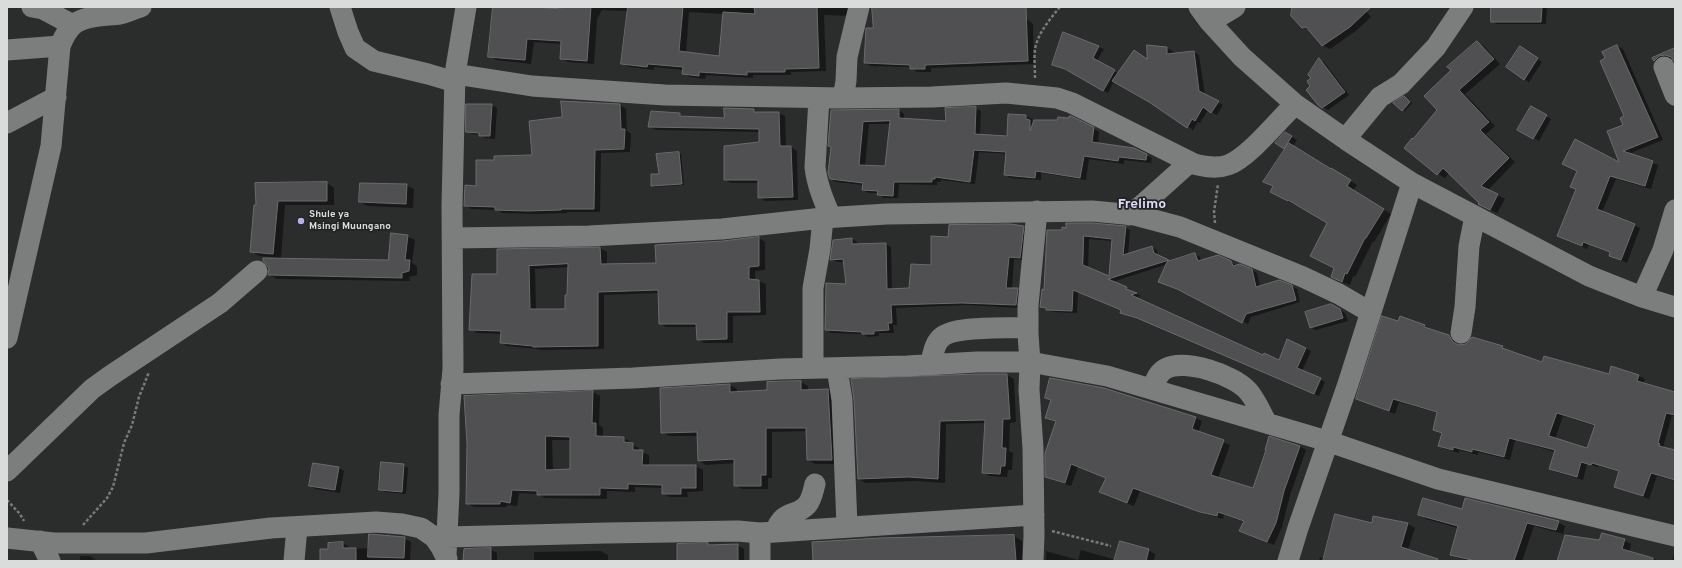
<!DOCTYPE html>
<html>
<head>
<meta charset="utf-8">
<style>
  body { margin:0 }
  #map { position:relative; width:1682px; height:568px; overflow:hidden; background:#2b2d2c; font-family:Overpass,sans-serif }
  canvas { display:block }
  .frame { position:absolute; inset:0; border:8px solid #dadcdb; pointer-events:none }
</style>
</head>
<body>
<div id="map">
<canvas width="1682" height="568"></canvas>
<div class="frame"></div>
</div>
<script>
const g = document.querySelector('canvas').getContext('2d');
g.lineJoin = 'round';
function fillPath(path, color) { g.fillStyle = color; g.fill(path, 'evenodd'); }
function stroke(path, color, width, dash) { g.strokeStyle = color; g.lineWidth = width; g.lineCap = dash ? 'butt' : 'round'; g.setLineDash(dash || []); g.stroke(path); }
function label(font, color, halo, rows, align = 'center') {
  g.font = font + ' Overpass,sans-serif'; g.lineWidth = 3.5; g.setLineDash([]); g.textBaseline = 'middle'; g.strokeStyle = halo; g.fillStyle = color; for (const [text, x, y, turn = 0] of rows) {
    g.save(); g.translate(x, y); g.rotate((+turn || 0) * Math.PI / 180); g.textAlign = isNaN(turn) ? turn : align; if (halo) g.strokeText(text, 0, 0); g.fillText(text, 0, 0); g.restore();
  }
}
fillPath(new Path2D(`
  M494,7H855L852,16L824,15L826,71L791,72V75H753V78L706,75L705,79L690,77L683,73V70L654,67V70L629,67L622,63L629,11L602,10L597,19L594,64L568,62L561,58L562,44L534,42L531,64L496,60L489,56ZM689,12L724,14L720,57L686,53Z
  M873,7H1011L1033,24L1034,64L931,68V72H917L911,67L871,66L865,63L874,29Z
  M1293,7H1362L1371,17L1357,30L1330,49L1322,45L1310,31L1303,27Z
  M1492,7H1547L1546,24H1497L1492,21Z
  M1064,34L1104,49L1097,61L1119,74L1148,60V46L1167,48L1173,51L1172,55L1194,52L1199,55L1205,95L1223,105L1217,115L1208,110L1200,123L1198,122L1193,130L1151,101L1114,81L1108,93L1071,71L1054,64Z
  M1477,42L1484,46L1500,64L1465,94L1495,126L1486,134L1515,162L1488,190L1505,199L1497,213L1487,208L1449,173L1445,178L1438,174L1414,141L1438,110L1452,70Z
  M1617,46L1623,49L1663,140L1628,154L1658,165L1651,189L1616,179L1602,212L1640,228L1627,263L1610,255L1611,253L1589,244L1587,249L1558,236L1577,189L1621,164L1625,117L1606,59Z
  M1674,49L1675,61L1672,58H1665L1659,63L1655,61L1654,59Z
  M1525,50L1542,62L1529,82L1524,79Z
  M1319,60L1324,62L1349,95L1328,110L1319,105L1312,78Z
  M1406,99L1412,103L1405,111L1403,110Z
  M492,105L497,108L495,139L485,138L480,135L472,134L467,131Z
  M620,105L626,109L627,131L631,134L630,152L601,153L600,212H567V213L535,214L502,213L498,210L471,209L465,205L495,161L533,156L563,118Z
  M1531,107L1551,119L1539,141L1518,129Z
  M975,108L981,111L980,136L1008,137L1009,115L1026,116L1032,119V122L1034,123L1093,128L1099,132L1098,144L1146,155L1152,158L1151,163L1124,160V164L1089,159L1086,180L1041,173V180L1010,178L1005,174L1007,154L979,152L975,184L941,180V182H937V185L899,184L898,198H884L878,193H869L863,190L864,185L836,182L830,179L832,111L899,110L904,114V119L947,122ZM869,124H891L886,167L865,166Z
  M725,109L754,110L760,113H779L785,116L786,147H791L797,151L798,200L765,201L759,197V183H731L725,180L761,143L760,132L656,130L650,127L680,114L685,117L725,119Z
  M1286,133L1297,140L1293,146L1357,185L1353,191L1391,214L1374,242L1373,241L1355,277L1353,276L1350,285L1339,281L1335,268L1328,222L1296,203L1295,205L1271,192L1273,187L1265,182L1286,149L1276,143Z
  M679,153L681,154L684,185L654,187L652,185Z
  M327,183L334,188V205H285L281,258L259,256L251,251L255,206Z
  M406,185L414,189L413,208L368,206L360,202Z
  M1023,227L1028,230L1025,260L1014,259L1012,289H1017L1023,292L1021,308L967,305L896,308L897,325H893L894,333H879V336L868,337L864,334L831,333L826,329L847,285L845,262H837L831,259L852,239L857,242V245L886,244L891,247L892,290L910,289L932,266L949,238Z
  M1125,227L1130,230L1128,255L1151,247L1157,250L1158,256L1171,262L1195,254L1200,257L1201,261L1231,262L1237,266L1252,270L1257,273L1260,287L1291,286L1297,289L1300,302L1251,317L1248,324L1183,291L1164,284L1168,264L1112,282L1141,296L1135,298L1263,356L1280,361L1306,348L1311,351L1302,371L1325,382L1319,396L1143,320L1126,315L1121,312L1122,311L1078,292L1077,313L1053,312L1041,307L1044,291L1048,231ZM1089,239L1113,241L1110,277L1088,268Z
  M407,236L415,240L412,263L417,266V275L409,277L410,281L277,279L269,275L389,261Z
  M759,238L765,242V270L755,271V280L759,281L766,284V315L733,316V343H704L698,339L697,327H666L660,323L659,293L604,295V349L540,350L537,349L507,346L501,342V334L477,333L470,329L498,275V250L600,248L607,252V265L657,264L723,242ZM569,267L568,296L566,310H536L535,269Z
  M1331,305L1345,313L1348,321L1316,330L1311,328Z
  M1399,322L1425,326L1430,330L1449,335L1455,339L1459,346L1502,347L1508,351L1543,363L1610,375L1639,376L1645,379L1643,384L1675,394V417L1672,416L1663,447L1675,451V481L1657,476L1649,499L1615,486L1620,472L1598,466V467L1587,464L1583,480L1556,472L1550,469L1555,452L1515,440L1510,460L1478,452V455L1459,450V453L1445,449L1439,446L1442,434L1434,430L1438,413L1399,402L1395,414L1357,398ZM1563,416L1595,426L1588,449L1555,439Z
  M1007,375L1014,379L1016,422L1010,423L1009,451L1013,453L1012,470H1008L1007,477L990,476L983,472L986,423L946,424L945,483L915,481L866,483L859,479L855,399L852,380Z
  M801,382L808,386V390H828L835,394L839,464H815L808,460L807,431L772,432V478H768V489H742L735,485V463L706,465L699,461L698,436H669L662,432L730,385L737,389V392L768,391Z
  M593,392L600,396L599,425L603,428V437L624,438L631,442V444L639,448V451L649,455V466H696L703,470V491L687,492L688,497H670L663,494V488L635,487V492L607,491V499L545,498L538,494L519,493L517,506L507,505V507H474L467,503ZM552,440H571V470L553,471Z
  M1046,398L1196,418L1202,421L1198,433L1230,445L1218,478L1253,490L1300,446L1306,450L1290,495L1282,527L1274,545L1247,534L1244,522L1224,515L1223,519L1208,515L1140,491L1134,506L1107,496L1100,492L1107,478L1078,467L1071,486L1053,480L1046,476L1056,422L1047,417L1051,401Z
  M403,465L408,468L406,494L385,492L380,490Z
  M339,468L344,471L340,493L315,489L310,486Z
  M1463,510L1558,522L1565,526L1563,534L1534,526L1522,561H1470L1458,558L1452,554L1458,528L1426,519L1419,515Z
  M1374,518L1408,524L1415,528L1408,550L1438,561H1319L1320,557L1325,558L1373,524Z
  M1014,536L1022,541V561H814L880,539Z
  M404,538L411,542L410,561H315H321L329,550L343,543L349,547V549L370,548Z
  M1624,540L1631,544L1629,552L1661,561H1558L1600,542Z
  M737,545L744,549V561H678Z
  M490,549L497,553V561H464Z
  M1081,550L1116,560L1148,550L1155,554L1154,561H1046V551L1078,560Z
  M1675,550V561H1672Z
  M601,551L608,555V561H518H534V552Z
  M80,556H90L97,561H80Z`), '#0007');
const building = new Path2D(`
  M493,7H536L562,9V7H591L587,61L560,59L561,41L527,39L525,60L488,57Z
  M628,7H683L679,51L719,56L723,12L755,14L754,7H817L819,68L785,69V72H747V75L699,72V76L682,74L683,67L648,64L647,67L621,64Z
  M872,7H1026L1028,61L925,65V69H910V65L864,63L866,28H873Z
  M1292,7H1371L1350,27L1322,46L1306,27L1302,28L1291,16Z
  M1491,7H1542L1541,22H1491Z
  M1063,32L1099,46L1093,58L1115,70L1103,91L1065,69L1052,65Z
  M1477,41L1494,59L1459,90L1489,122L1480,130L1509,158L1481,186L1498,194L1490,210L1478,204L1479,203L1443,168L1437,175L1404,148L1412,138L1413,139L1437,110L1424,96L1451,70L1447,67Z
  M1147,45L1167,47V54L1194,51L1199,91L1219,101L1211,113L1203,107L1195,121L1192,119L1187,128L1149,102L1112,81L1134,50L1147,59Z
  M1617,45L1658,137L1623,151L1653,161L1645,186L1610,176L1597,209L1635,224L1621,260L1609,256L1610,252L1583,242L1582,246L1557,236L1576,189L1570,187L1577,171L1562,164L1575,139L1619,162L1607,131L1623,125L1620,118L1624,116L1600,61L1605,58L1602,52Z
  M1520,46L1538,58L1524,80L1506,67Z
  M1675,48V62L1671,57L1665,55L1659,56L1654,61L1652,58Z
  M1319,58L1345,92L1322,108L1318,105L1306,90L1310,86L1307,81L1311,78L1308,75Z
  M1404,96L1410,102L1402,111L1393,103Z
  M561,101L620,104L621,129H625L624,149L595,150L594,209H561V210L528,211L495,210V207L464,206L465,185L476,186V160H494V156L532,155L529,121L562,117Z
  M466,104H492L490,136H479V133L466,132Z
  M1531,106L1547,115L1533,139L1517,130Z
  M976,107L975,134L1007,136L1008,114L1026,115V119L1030,120V131L1034,120H1057L1058,117L1069,118V116H1071L1094,127L1092,142L1134,148L1147,154L1146,160L1119,157L1118,161L1084,156L1080,178L1036,171L1035,178L1004,175L1006,152L974,150L970,182L935,177V179H932V182H894L893,196L877,195L878,191L862,190L863,183L830,179L828,173L831,147L828,146L831,110L899,109V118L946,121L945,108ZM890,121L885,166L859,165L863,122Z
  M724,108L754,109V112H779L780,146H791L793,197L758,198V180H724V146L759,142V129L648,127L651,111L680,113V116L724,118Z
  M1285,132L1292,136L1284,149L1275,143Z
  M1289,143L1331,169V168L1351,180L1347,186L1384,209L1366,238H1365L1347,274L1345,273L1342,282L1331,277L1334,268L1310,256L1327,223L1288,200V201L1270,192L1273,186L1263,182Z
  M679,152L682,184L651,186V174H659L656,154Z
  M327,182V201H278L273,254L250,252L254,205H256L255,183Z
  M360,183L407,184L406,204L359,202Z
  M1066,223H1092L1126,226L1123,255L1152,246L1154,253L1169,260L1108,279L1127,287L1126,289L1137,293L1131,295L1263,355L1264,353L1279,360L1287,339L1306,348L1297,368L1321,378L1314,394L1137,318L1120,313L1121,310L1073,290L1072,311L1046,310V308L1040,307L1042,289L1044,290L1047,230H1062V227L1066,228ZM1084,236L1112,239L1109,276L1083,265Z
  M1010,224L1024,226L1020,258L1009,257L1006,288H1018L1016,305L961,303L891,305L892,323H888L889,330L874,331V334H862V332L825,330L826,283L846,284L843,259L830,260L833,240L852,238V244L886,243L887,289L909,288L911,264L931,265V236L948,237L949,225Z
  M391,233L408,235L405,260H410L409,271L402,273V278L268,275L269,268L263,261V258L388,260Z
  M759,237V266L749,267V279L759,280L760,312H727V339L697,340L696,324H659L658,290L598,292V346L533,347V346L500,343L501,331L469,330L472,274H497V249L600,247L601,264L656,263L655,245L723,241ZM568,264L567,295H565V309H530L529,266Z
  M1195,253L1198,261L1218,255L1231,261L1233,266L1240,264L1252,269L1256,287L1279,280L1292,285L1296,300L1246,314L1242,323L1177,289L1158,282L1167,262Z
  M1331,304L1340,309L1343,318L1310,328L1305,312Z
  M1382,316L1398,321L1400,316L1425,325L1424,327L1449,335L1453,342L1459,345L1466,344L1472,337L1503,346L1502,348L1542,362L1544,356L1609,374L1611,366L1639,375L1637,381L1675,392V415L1666,413L1658,443L1660,444L1659,446L1675,450V480L1651,473L1643,496L1614,487L1619,471L1592,463L1591,465L1581,462L1577,477L1549,469L1555,450L1509,438L1504,457L1472,449V452L1453,447V450L1438,446L1442,433L1433,430L1437,412L1393,399L1389,411L1356,399ZM1557,413L1595,425L1587,448L1549,436Z
  M977,374H1007L1010,419H1003L1002,448H1006L1005,466H1001L1000,474L982,473L985,420L940,421L938,479L908,477L858,479L854,400L851,379Z
  M1050,378L1104,388L1196,417L1192,429L1224,440L1211,475L1253,488L1266,450H1265L1269,436L1300,446L1284,491L1276,523L1267,542L1239,531L1244,521L1218,512L1217,516L1200,512L1133,488L1127,503L1099,492L1106,478L1071,464L1065,483L1045,477V453L1056,421L1045,418L1051,400L1045,398Z
  M801,381V390L828,389L832,460H807L806,428H766V475H761V486H734V459L698,461L697,432L661,433L660,388L730,384V392L767,390V382Z
  M593,391L592,423H596V436L624,437V442L633,443V450H643L642,465H696V488H681V494H662V485L628,484V489L600,488V495H537V491L512,490L510,503L500,501V504H466L467,444L464,396ZM546,436L570,437V469L546,470Z
  M381,462L404,464L402,492L379,490Z
  M313,463L339,467L335,490L309,486Z
  M1423,498L1462,509L1465,498L1559,521L1556,530L1527,523L1514,561H1476L1450,555L1458,526L1418,515Z
  M1335,514L1372,523L1373,516L1408,523L1401,547L1438,559L1437,561H1323Z
  M1602,533L1625,539L1622,549L1653,558V561H1557L1565,535L1599,540Z
  M369,534L405,537L404,558L368,557Z
  M1014,535L1016,561H813L812,542L880,538Z
  M1120,541L1149,549L1146,561H1114Z
  M343,542V548H356V561H320V549H328V543Z
  M708,543V545L738,544V561H677V544Z
  M491,548V561H463L464,549Z`);
fillPath(building, '#504f52');
stroke(building, '#6b6a6d', 1);
stroke(new Path2D(`
  M1035,78C1035,68 1034,58 1035,49C1038,33 1050,19 1060,7
  M1215,223L1214,212L1218,184
  M7,500L20,514L24,521
  M83,525L107,498L113,487L124,443L132,425L139,397L149,372
  M1052,531L1111,546`), '#797b7a', 2.5, [3, 2]);
stroke(new Path2D(`
  M32,7L43,9L73,25
  M340,7L348,32L355,48L374,61L428,74L455,82
  M1199,7L1210,22L1242,57L1295,104L1348,141L1412,183L1589,276L1642,297L1675,307
  M1210,22L1235,7
  M7,50L60,46
  M1664,67L1675,95
  M455,74L532,86L665,95L843,98L932,97L1006,93L1057,98L1072,103L1194,164C1206,167 1217,169 1228,165C1248,158 1279,120 1295,104
  M819,98L815,167C817,185 824,201 831,218
  M843,98L846,81L847,57L859,7
  M7,123L56,97
  M1348,141L1352,131L1380,97L1401,84L1436,47L1463,7
  M1129,215L1142,205L1190,162
  M452,238L589,236L722,229L823,218L887,214L1092,211L1135,215L1180,227L1303,277L1339,294L1370,312
  M1642,297L1663,250L1675,210
  M1461,333L1465,307L1469,246L1475,216
  M7,338L51,146L60,46C63,39 66,31 73,25C85,15 105,16 120,14C127,12 134,9 141,7
  M930,365C933,355 934,343 942,337C956,325 1008,329 1028,327
  M813,368V288L820,249L823,218
  M837,368L842,400L847,526
  M451,384L633,378L780,369L907,366L977,362H1030L1107,376L1327,441L1438,479L1675,536
  M1152,389C1155,382 1157,374 1165,369C1185,358 1234,375 1248,391C1256,400 1261,413 1267,423
  M7,471L92,389L110,376L220,303L257,271
  M775,532C784,508 795,518 807,505C812,499 813,491 815,484
  M760,533V561
  M447,537L606,533L738,531L760,533L1034,515
  M7,538L54,543H146L271,528L376,522L402,524L421,528L434,537L441,547L447,559
  M40,541L50,561
  M446,556L449,493V415L453,369L452,206L455,74L466,7
  M294,561L297,527
  M1033,561L1034,536L1033,448L1029,390L1030,362L1028,334V305L1037,211
  M1288,561L1298,528L1348,384L1412,183`), '#7c7e7d', 21);
for (const [x, y, r, color] of [
  [301,221,4,"#b6acf8"]
]) { const dot = new Path2D(); dot.arc(x, y, r, 0, 2 * Math.PI); g.fillStyle = color; g.fill(dot); stroke(dot, '#212423', 1.5); }
label('bold 10px', '#dadcdb', '#212423', [
  ["Shule ya",309,215],
  ["Msingi Muungano",309,227]
], 'left');
label('bold 14px', '#dedcf9', '#212423', [
  ["Frelimo",1142,205]
]);
</script>
</body>
</html>
